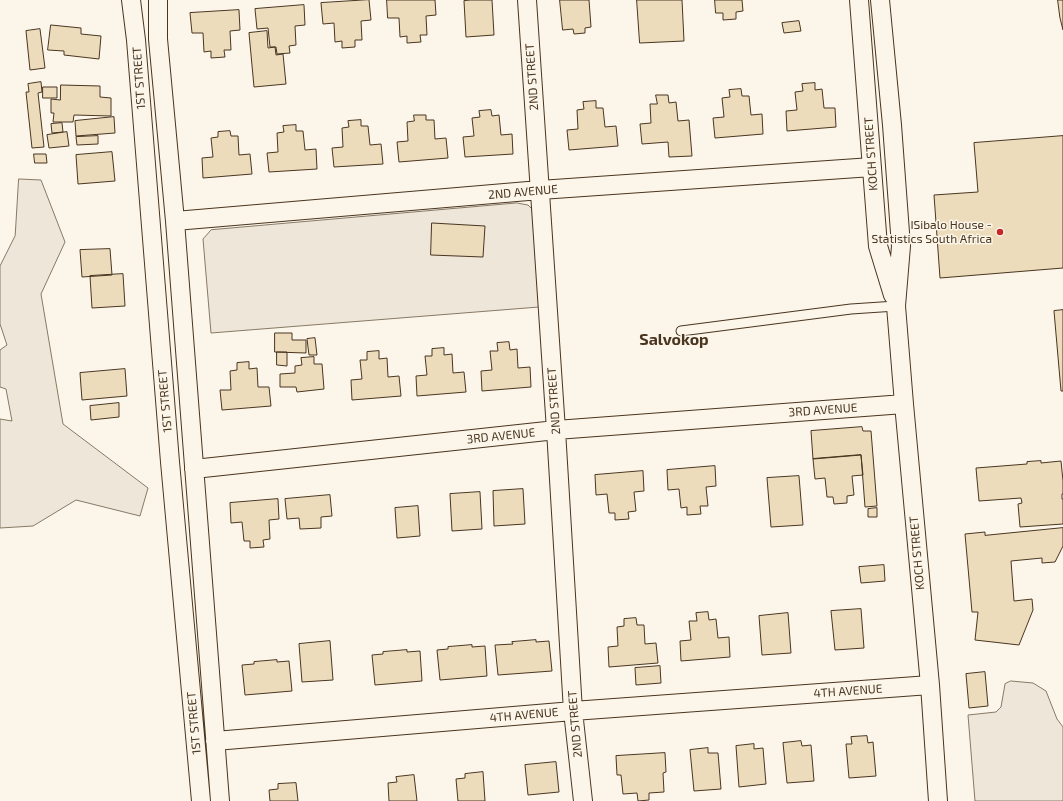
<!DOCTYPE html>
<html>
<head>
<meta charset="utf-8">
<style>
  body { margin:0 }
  canvas { display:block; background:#fbf6e9 }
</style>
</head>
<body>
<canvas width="1063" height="801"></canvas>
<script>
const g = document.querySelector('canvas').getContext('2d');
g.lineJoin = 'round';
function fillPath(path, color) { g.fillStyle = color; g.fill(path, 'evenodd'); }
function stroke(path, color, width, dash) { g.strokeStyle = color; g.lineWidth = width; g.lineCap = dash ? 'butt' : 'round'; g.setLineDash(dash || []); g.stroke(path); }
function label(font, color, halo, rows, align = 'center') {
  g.font = font + ' "Exo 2",sans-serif'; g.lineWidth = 3; g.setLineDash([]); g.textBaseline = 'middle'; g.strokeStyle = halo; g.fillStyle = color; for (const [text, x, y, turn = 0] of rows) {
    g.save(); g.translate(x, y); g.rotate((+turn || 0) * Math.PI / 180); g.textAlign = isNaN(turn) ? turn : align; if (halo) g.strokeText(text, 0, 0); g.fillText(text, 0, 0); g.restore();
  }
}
const green = new Path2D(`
  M19,179L41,180L65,242L41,294L63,424L148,488L140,516L76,500L33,526L0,528V419L12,421L6,389L0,387V350L7,345L0,324V266L15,236Z
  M517,203L528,205L533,210L539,307L211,333L203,239L211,230Z
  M1011,681L1033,683L1046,691L1057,719L1063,727V801H975L968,715L996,712L1001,707L1005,684Z`);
fillPath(green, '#ede6d9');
stroke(green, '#887966', 1);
const building = new Path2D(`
  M369,0L371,20L361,21L362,40H355V47L342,48V41L335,42L334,23L323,24L321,3Z
  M387,0H435L436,15L426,16L427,35H420L421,42L407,43V36L400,37L399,18H388Z
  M471,0H492L494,35L466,37L464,1Z
  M560,0H589L591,27L585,28V33L574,34L573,29L563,30Z
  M637,0H682L684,41L640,43Z
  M715,0H742L743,11L736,12V19L723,20V13H716Z
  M1058,0H1063V30L1060,18Z
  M304,5L305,25L295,26L296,45L289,46L290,53L277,54L276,47H270L268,28L257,29L255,9Z
  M239,10L240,30L230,31L231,50H224L225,57L211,58V51L204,52L203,33H192L190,13Z
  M799,21L801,31L784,33L782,23Z
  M51,25L81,28V34L101,36L99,59L64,55V51L48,50Z
  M40,29L45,68L30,70L26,31Z
  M267,31L268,48L275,47L276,55L283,54L286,84L254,87L249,33Z
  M41,82L42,92L38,93L44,147L32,148L26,92H29L28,84Z
  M815,83V90L822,89L824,108H835L836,127L787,131L786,111L797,110L795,92L803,91L802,84Z
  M61,85L100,86V97L111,98V116L74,115L73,122H53L54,113H51V99L60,100Z
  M43,87H57V98H43Z
  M741,89L742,96H749L751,115L762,114L763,134L715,138L713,118L724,117L722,98L730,97L729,90Z
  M656,95H668L669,103L676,102L678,121L689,120L692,156L669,157L668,142L642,144L640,124L651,123L650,104H657Z
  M596,101V108H603L605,127L616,126L618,146L569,150L567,130L578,129L577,110L584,109L583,102Z
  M491,110L492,116L499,115L501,135L512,134L513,154L465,157L463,137L474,136L472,118L480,117L479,111Z
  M414,115H426V120H434L435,139L446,138L448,158L399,162L397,142L408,141L407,122L414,121Z
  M114,117L115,133L76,136L75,121Z
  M361,120V126H368L370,145L381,144L383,164L334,167L332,148L343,147L342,128L349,127L348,121Z
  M62,123L63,132L52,133L51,124Z
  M296,125V131H303L305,150L316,149L317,169L269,172L267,153L278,152L277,133L284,132L283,126Z
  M230,131L231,136H238L239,155L250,154L252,174L203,178L202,158L213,157L211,138L218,137V132Z
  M67,132L69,146L49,148L47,135Z
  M98,136V144L77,145L76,137Z
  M1063,136V268L940,278L934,195L978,192L974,143Z
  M112,152L115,181L78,184L76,155Z
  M34,154H46L47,163H35Z
  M432,223L485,226L483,257L431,255Z
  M110,249L112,275L82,277L80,250Z
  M123,274L125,306L92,308L90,276Z
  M1063,310V391H1061L1054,311Z
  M275,333H292V340H306V353L275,352Z
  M315,338L317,355H309L307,339Z
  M509,342L510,350L517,349L518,368L530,367L531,387L482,391L481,371L492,370L490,351H498L497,343Z
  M444,348V355L452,354L453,373L464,372L466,392L417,396L416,376L427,375L425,356H432V349Z
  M379,351V359L387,358L388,377L399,376L401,396L352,400L351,380L362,379L360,360H367V352Z
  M277,352H287V366L277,365Z
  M314,357V364H322L324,389L297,392L296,387H280V374L295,373V366L302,365L301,358Z
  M249,362V369L257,368L258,387H269L271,406L222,410L220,390H231L230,371L237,370V363Z
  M125,369L127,396L82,400L80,373Z
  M119,403V417L91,420L90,406Z
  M862,427L863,431H871L877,506L865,507L861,455L813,459L811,431Z
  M861,455L863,475L852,476L854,495L847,496V503L834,504L833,497H827L825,478L815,479L813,459Z
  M1041,461V463L1061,461L1063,481V494H1062V499H1063V524L1020,527L1018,504L1022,503L1021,498L979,501L976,468L1027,464V462Z
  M715,466L716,486L706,487L708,506H700L701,514L687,515V507L681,508L679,489L668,490L667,470Z
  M643,471L644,491L634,492L636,511L628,512L629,519L615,520V513H609L607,494L596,495L595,475Z
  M799,476L803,525L771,527L767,478Z
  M523,489L525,524L494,526L493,491Z
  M480,492L482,529L452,531L450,494Z
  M330,495L332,516L321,517V528L300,529L299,518L287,519L285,499Z
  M278,499L279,519L269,520L270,539L263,540L264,547L250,548V541H244L242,522L231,523L230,503Z
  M418,506L420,536L397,538L395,508Z
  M877,508V517H868V509Z
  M1063,528V546L1055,562L1042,563V558L1011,561L1014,601L1032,599L1033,610L1019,645L975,640L978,612H972L965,534L985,532V535Z
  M884,565L885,581L861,583L859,567Z
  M861,609L864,648L835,650L831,611Z
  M708,612L709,620L716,619L718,638L729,637L730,657L681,661L680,641L691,640L689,621H697L696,613Z
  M788,613L791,653L762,655L759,616Z
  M636,618L637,625H644L645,644L656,643L658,663L609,667L608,647L618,646L617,627L624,626V619Z
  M536,640V642L549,641L552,671L498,675L495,645L513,644L512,642Z
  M330,641L333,680L302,682L299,644Z
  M472,645V647L485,646L487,676L440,680L437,650L448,649V647Z
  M407,650V652L420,651L422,681L375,685L372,655L383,654V652Z
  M277,660V662L289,661L292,691L245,695L242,665L254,664V662Z
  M660,666L661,683L636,685L635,668Z
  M985,672L988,706L969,708L966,674Z
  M867,736L868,743L873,742L876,776L849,778L846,744H852L851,737Z
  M801,741L802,746L811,745L814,781L787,783L783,743Z
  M754,744V749L763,748L766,784L739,787L736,746Z
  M708,748V753H718L721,789L694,791L690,750Z
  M665,753L666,772L663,773L664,792L649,793V800L638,801L637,793L623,794L621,775H617L616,756Z
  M556,762L559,792L528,795L525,765Z
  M483,772L485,801H458L456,779L465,778V774Z
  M414,775L417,801H389L388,783L397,782L396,777Z
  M296,783L298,801H270L269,790L278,789V784Z`);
fillPath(building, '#ecdcbc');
stroke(building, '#4a3520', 1);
const service = new Path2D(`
  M681,331L851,309L896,306`);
const minor = new Path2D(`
  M131,0L136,40L170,462L201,801
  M158,0V39L175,221L220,801
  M527,0L556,430L573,711L583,801
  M859,0L878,246L893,295
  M880,0L892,125L901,246L896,306L904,404L930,685L938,801
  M175,221L540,190L872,167
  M194,469L556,430L904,404
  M215,741L573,711L930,685`);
stroke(service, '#4a3520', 11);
stroke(minor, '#4a3520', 20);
stroke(service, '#fbf6e9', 9);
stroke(minor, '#fbf6e9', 18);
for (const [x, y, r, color] of [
  [1000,232,4,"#c62828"]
]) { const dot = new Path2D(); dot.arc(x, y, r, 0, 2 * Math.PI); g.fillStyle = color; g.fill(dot); stroke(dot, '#fbf6e9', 1.5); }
label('12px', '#4a3520', '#fbf6e9', [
  ["2ND STREET",532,77,-94],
  ["1ST STREET",139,78,-94],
  ["KOCH STREET",871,154,-94],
  ["2ND AVENUE",523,192,-5],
  ["1ST STREET",165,401,-95],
  ["2ND STREET",554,401,-94],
  ["3RD AVENUE",823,410,-4],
  ["3RD AVENUE",501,436,-6],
  ["KOCH STREET",917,553,-95],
  ["4TH AVENUE",848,691,-4],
  ["4TH AVENUE",524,715,-5],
  ["1ST STREET",194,723,-95],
  ["2ND STREET",575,724,-95]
]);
label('12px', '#4a3520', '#fbf6e9', [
  ["ISibalo House -",992,225],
  ["Statistics South Africa",992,239]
], 'right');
label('bold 16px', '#4a3520', '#fbf6e9', [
  ["Salvokop",674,340]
]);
</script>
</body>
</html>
